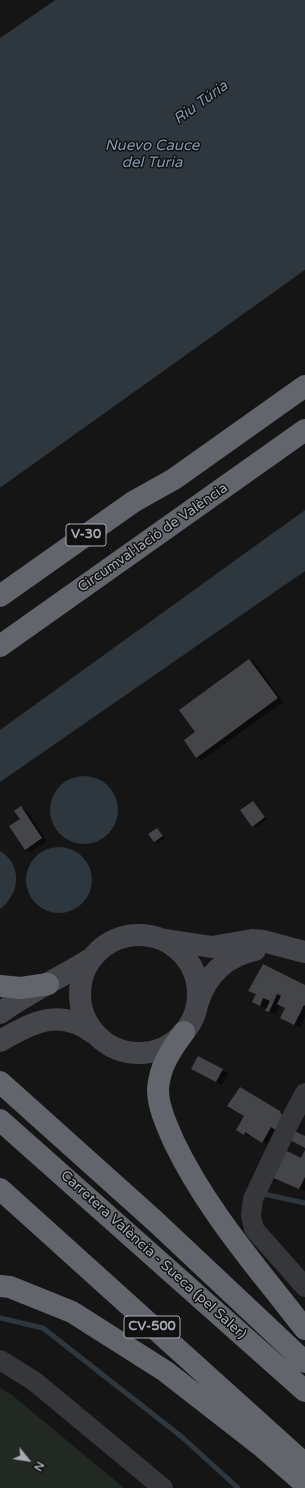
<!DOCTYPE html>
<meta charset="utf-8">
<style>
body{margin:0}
#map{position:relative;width:305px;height:1488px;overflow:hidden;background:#151516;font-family:"Varela Round",sans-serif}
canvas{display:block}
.north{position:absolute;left:8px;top:1440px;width:40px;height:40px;-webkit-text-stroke:3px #101011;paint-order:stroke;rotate:120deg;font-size:11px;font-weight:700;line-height:16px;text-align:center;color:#a8abb5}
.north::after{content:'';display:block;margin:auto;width:14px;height:18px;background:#a8abb5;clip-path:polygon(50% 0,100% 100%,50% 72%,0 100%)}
</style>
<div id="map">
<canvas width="305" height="1488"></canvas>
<div class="north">N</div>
</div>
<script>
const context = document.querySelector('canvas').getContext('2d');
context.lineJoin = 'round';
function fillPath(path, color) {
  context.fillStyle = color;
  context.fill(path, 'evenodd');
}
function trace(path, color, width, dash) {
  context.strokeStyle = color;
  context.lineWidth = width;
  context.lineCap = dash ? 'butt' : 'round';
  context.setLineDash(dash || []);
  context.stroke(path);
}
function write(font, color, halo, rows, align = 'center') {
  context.font = font + ' "Varela Round",sans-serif';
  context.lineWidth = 3;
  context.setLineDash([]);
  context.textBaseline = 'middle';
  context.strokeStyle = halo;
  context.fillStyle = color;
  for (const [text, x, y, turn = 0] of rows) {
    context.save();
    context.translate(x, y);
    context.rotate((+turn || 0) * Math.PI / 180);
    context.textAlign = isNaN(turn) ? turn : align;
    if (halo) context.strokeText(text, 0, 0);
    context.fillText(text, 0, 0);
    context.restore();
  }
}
const green = new Path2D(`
 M0,1388l12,7 112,93h-124z`);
const water = new Path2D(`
 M55,0h250v270l-305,218v-450z
 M305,510v61l-305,211v-52z
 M50 810a34 34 0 1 1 68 0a34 34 0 1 1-68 0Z
 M26 880a33 33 0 1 1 66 0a33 33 0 1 1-66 0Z
 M0,851c23,13 20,44 0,58z`);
const pier = new Path2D(`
 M52,0h3l-55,38v-2z
 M305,270v3l-305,217v-2z`);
const shadow = new Path2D(`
 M250,660l5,3 28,39 -81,58 -6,-3 1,-25z
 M253,802l2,1 12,16 -11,9 -3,-2 -12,-15z
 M21,807l6,4 20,30 -16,11 -6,-3z
 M157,829l8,9 -7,5 -8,-9z
 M305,986v31l-5,10 -13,-6 -1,-13 -6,-4 -5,11 -3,-2 -6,-3 1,-1 -8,-4 -2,-11 -7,-3z
 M199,1057l29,16 -6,12 -30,-16z
 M240,1088l46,27 -18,30 -17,-10 -1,2 -13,-7 8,-15z
 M305,1153v38l-29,-12 26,-20z`);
const stream = new Path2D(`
 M264,1194l41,9
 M0,1318l43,10 139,109 56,51`);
const building = new Path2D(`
 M249,659l29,39 -82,60 -12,-18 11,-8 -16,-22z
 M253,801l12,16 -13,10 -12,-17z
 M21,806l21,32 -17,12 -16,-24 11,-7 -6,-8z
 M157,828l6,8 -9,6 -6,-8z
 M263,964l42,21v21l-1,-1 -10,20 -14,-7 5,-10 -8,-4 4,-8 -4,-2 -8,18 -4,-1 5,-10 -7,-3 -3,8 -8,-4 4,-8 -8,-3z
 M198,1056l25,13 -7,13 -25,-13z
 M240,1087l40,24 4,8 -7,12 -6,-4 -9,16 -17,-11 -1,3 -8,-5 8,-14 -17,-10z
 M292,1130l13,6v12l-17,-9z
 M283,1149l18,9 4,-8v27l-6,12 -30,-13z`);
const street = new Path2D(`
 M305,1093l-16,30 -36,76 -2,16 3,14 51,58
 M0,1360l34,21 129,107`);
const secondary = new Path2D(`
 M80 994a59 59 0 1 1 118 0a59 59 0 1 1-118 0Z
 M166,940l46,7 40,-7 11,1 42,11
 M198,1002c9,-27 28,-46 57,-52
 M0,1013c29,-21 62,-36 92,-55
 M0,1041c34,-19 60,-34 95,-7`);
const highway = new Path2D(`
 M0,596l133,-94 41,-23 131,-93
 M0,646l305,-216
 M0,986l21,2 27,-4
 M184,1032c-13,18 -25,35 -26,58 0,17 9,36 16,52 24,50 58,95 93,139 13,16 25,32 38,48
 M0,1082l155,139 150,141
 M0,1120l305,271
 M0,1189l305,275
 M0,1286l10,1 62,25 93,59 95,74 45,39`);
const shields = [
 [86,535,40],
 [152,1327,56]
];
const shieldNames = [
 ["V-30",86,535],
 ["CV-500",152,1327]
];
const streetNames = [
 ["Circumval·lació de València",153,538,-35],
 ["Carretera València - Sueca (pel Saler)",153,1255,42]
];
const waterNames = [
 ["Riu Túria",201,103,-36],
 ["Nuevo Cauce",152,146],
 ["del Turia",152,163]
];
fillPath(green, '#212922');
fillPath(water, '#2f373e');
fillPath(pier, '#151516');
fillPath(shadow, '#0007');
trace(stream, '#2f373e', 5);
fillPath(building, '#444549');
trace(street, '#36373b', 20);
trace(secondary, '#44464b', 22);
trace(highway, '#63656c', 22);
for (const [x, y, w] of shields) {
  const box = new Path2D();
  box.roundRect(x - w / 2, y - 11, w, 22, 3);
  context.fillStyle = '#101011';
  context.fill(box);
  trace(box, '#a8abb5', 1);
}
write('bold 13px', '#a8abb5', null, shieldNames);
write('14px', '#a8abb5', '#101011', streetNames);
write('italic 15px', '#8197ae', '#101011', waterNames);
</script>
